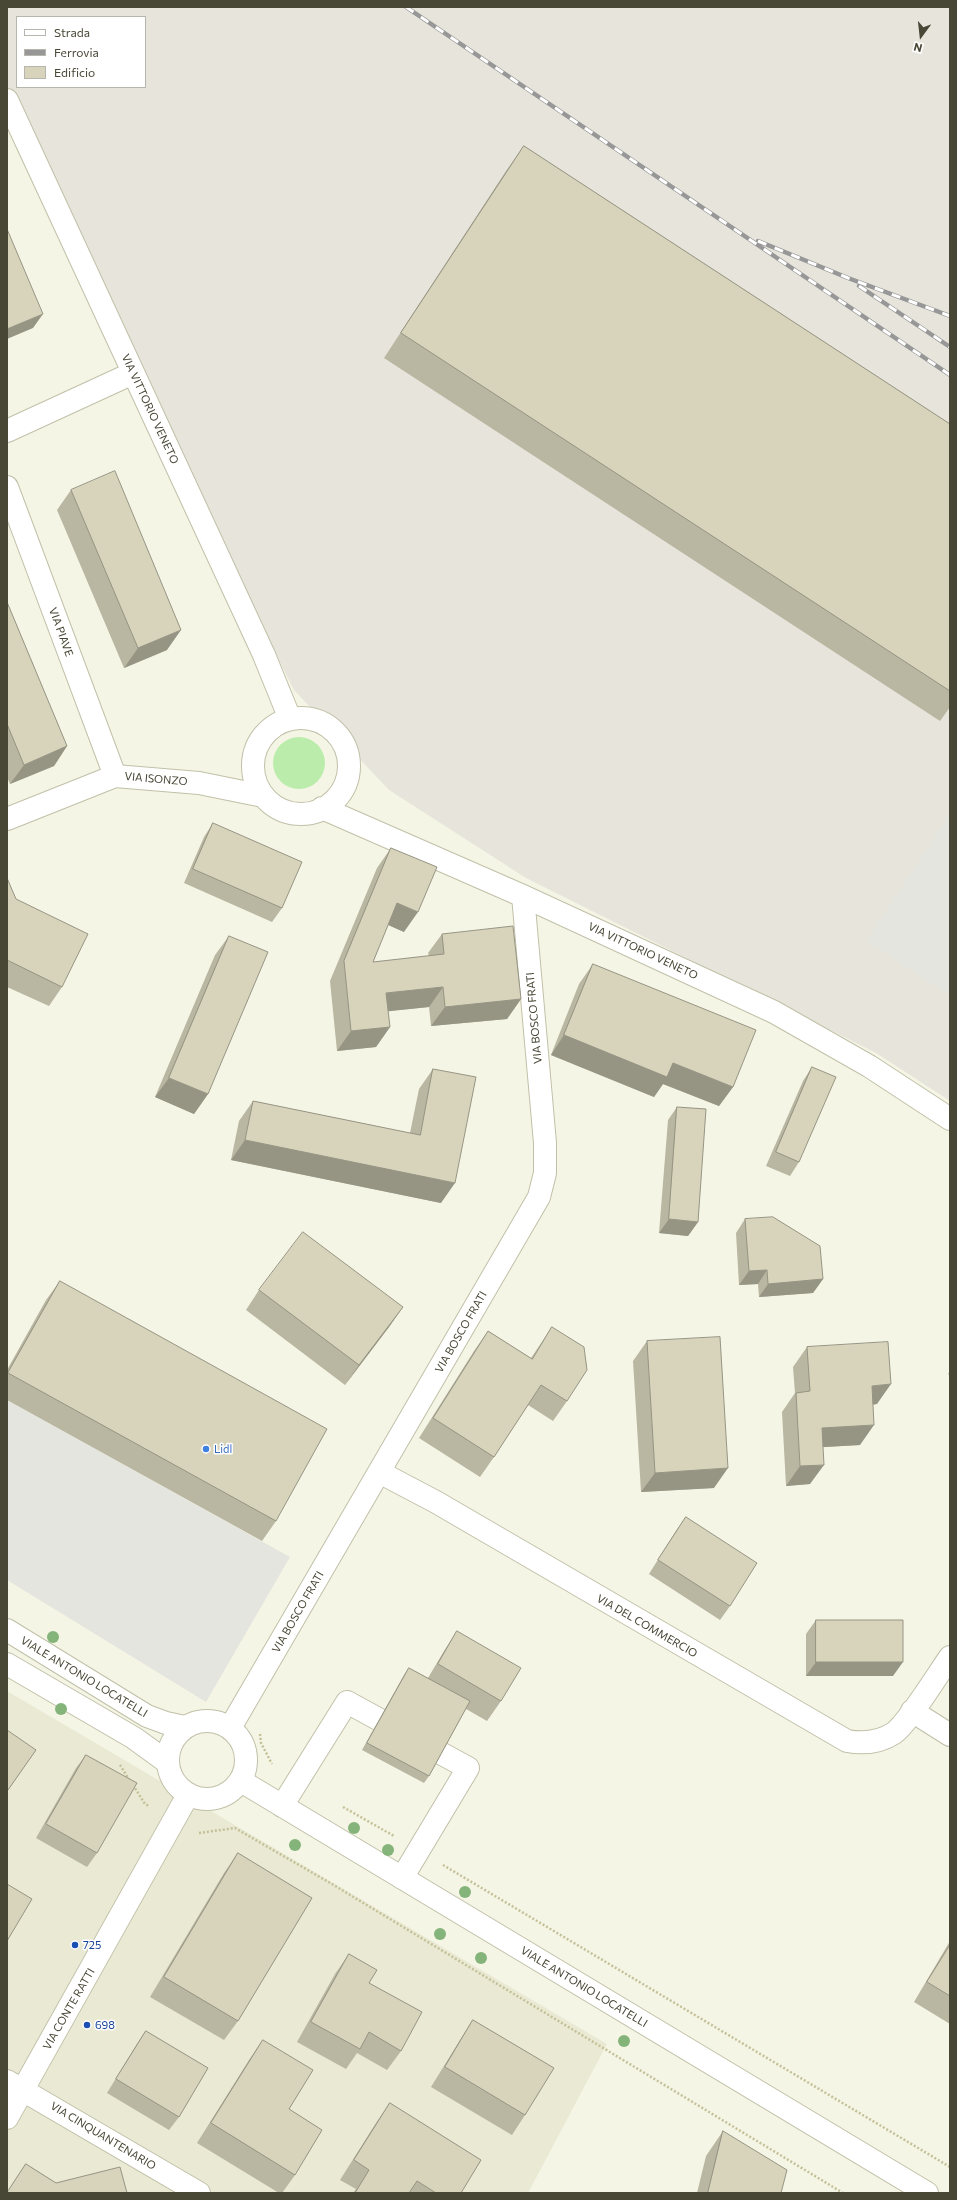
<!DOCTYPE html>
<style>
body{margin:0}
#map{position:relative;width:957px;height:2200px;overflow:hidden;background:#f5f5e6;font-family:Commissioner,sans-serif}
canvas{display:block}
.frame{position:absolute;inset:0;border:8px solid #484635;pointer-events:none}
.legend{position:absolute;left:16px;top:16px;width:130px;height:72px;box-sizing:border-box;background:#fff;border:1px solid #b6b5ae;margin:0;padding:5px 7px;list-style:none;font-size:12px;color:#484635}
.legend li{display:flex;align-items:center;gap:8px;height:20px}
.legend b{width:20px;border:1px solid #b6b5ae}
.north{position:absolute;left:901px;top:16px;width:40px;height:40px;-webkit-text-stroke:3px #fff;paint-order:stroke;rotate:195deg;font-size:11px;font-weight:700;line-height:16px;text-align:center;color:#484635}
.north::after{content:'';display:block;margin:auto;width:14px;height:18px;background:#484635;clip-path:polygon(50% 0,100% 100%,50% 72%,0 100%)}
</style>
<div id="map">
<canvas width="957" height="2200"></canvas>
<div class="frame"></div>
<ul class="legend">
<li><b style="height:5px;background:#fff"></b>Strada</li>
<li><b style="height:5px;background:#979797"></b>Ferrovia</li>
<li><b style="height:11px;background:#d7d4bb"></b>Edificio</li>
</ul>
<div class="north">N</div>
</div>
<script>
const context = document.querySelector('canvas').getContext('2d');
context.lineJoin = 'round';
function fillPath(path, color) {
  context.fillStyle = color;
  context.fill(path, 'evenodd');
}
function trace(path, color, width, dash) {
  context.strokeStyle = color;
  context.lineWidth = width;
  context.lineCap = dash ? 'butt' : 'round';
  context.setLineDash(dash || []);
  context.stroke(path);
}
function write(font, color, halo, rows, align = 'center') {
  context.font = font + ' Commissioner,sans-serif';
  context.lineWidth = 3;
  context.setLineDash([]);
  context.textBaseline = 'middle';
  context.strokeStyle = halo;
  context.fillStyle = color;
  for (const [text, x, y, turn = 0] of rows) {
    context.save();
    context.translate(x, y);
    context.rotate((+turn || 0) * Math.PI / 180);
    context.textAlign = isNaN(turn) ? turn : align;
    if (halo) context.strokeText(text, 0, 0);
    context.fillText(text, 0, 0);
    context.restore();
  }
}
const residential = new Path2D(`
 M7,1691l600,353 -79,149h-521z`);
const industrial = new Path2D(`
 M7,7h943v1094l-74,-48 -350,-175 -137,-88 -95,-100 -161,-317 -126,-272zM17,17h128v70h-128z`);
const green = new Path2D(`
 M273 763a26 26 0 1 1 52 0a26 26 0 1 1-52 0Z`);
const parking = new Path2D(`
 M950,813v182l-83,-54z
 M7,1400l283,157 -84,145 -199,-122z`);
const path = new Path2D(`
 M260,1734l1,9 11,21
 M120,1765l10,16
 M133,1785l12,19 4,2
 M343,1807l51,29
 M199,1833l36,-5 97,56 511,309
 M443,1865l507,302`);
const minor = new Path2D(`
 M7,100l257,555 26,64
 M7,431l126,-58
 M7,487l108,289
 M253 766a48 48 0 1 1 96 0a48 48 0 1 1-96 0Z
 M322,808l201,88 251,116 95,54 81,53
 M7,819l108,-43 84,7 64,13
 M379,1472l57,30 411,239c17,3 32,2 47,-8 14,-10 44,-59 56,-76
 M7,1630l140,86 19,7 19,4
 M7,1664l127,74 33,24
 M912,1711l38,24
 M168 1760a39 39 0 1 1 78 0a39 39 0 1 1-78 0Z
 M230,1728l309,-531 6,-24v-30l-22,-247
 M241,1781l686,412
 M282,1806l65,-104 121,66 -66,110
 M7,2081l192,112
 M7,2118l181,-323`);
const rail = new Path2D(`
 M406,7l544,368
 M758,241l90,37 102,38
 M859,286l91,61`);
const trees = [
 [53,1637],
 [61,1709],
 [354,1828],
 [295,1845],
 [388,1850],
 [465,1892],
 [440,1934],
 [481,1958],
 [624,2041]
];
const wall = new Path2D(`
 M524,146l426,278v283l-10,14 -556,-363 122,-187z
 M71,490l96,160 -43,18 -67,-158z
 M7,602l60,144 -13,20 -44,18 -3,-7z
 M213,823l69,85 -10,14 -88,-39 20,-46z
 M391,848l13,84 -16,-7 -15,37 56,-6 -1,-3 14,-19 79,65 -14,20 -76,7 -2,-19 -41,4 2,16 -14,20 -39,4 -7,-70 47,-113z
 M7,878l9,21 46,88 -13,19 -42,-19z
 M229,936l-21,158 -14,20 -39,-17 60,-142z
 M593,964l140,123 -14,19 -56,-22 -9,13 -103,-42 28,-71z
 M812,1067l-13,95 -9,14 -24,-10 37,-85z
 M433,1069l8,134 -210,-43 8,-39 14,-20 157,32 9,-44z
 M677,1107l21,115 -10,14 -29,-3 9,-113z
 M745,1219l78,60 -10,14 -54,4 -1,-13 -19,1 -3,-52z
 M60,1281l216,240 -14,20 -255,-141v-30l39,-70z
 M259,1290l144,17 -14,20 -44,58 -99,-75z
 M552,1327l15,74 -14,20 -25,-16 -34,52 -14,20 -61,-39 55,-87 14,-20 43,27z
 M647,1341l67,147 -73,4 -8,-131z
 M807,1347l70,57 -4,1 -13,40 -37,2 -13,37 -24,2 -4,-74 13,-19 -2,-26z
 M950,1371v5l-2,-2z
 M686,1517l44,89 -10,14 -71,-46 27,-43z
 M816,1620l77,56h-87v-42z
 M457,1631l44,70 -14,20 -21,-12 -37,67 -5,7 -62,-33 42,-75 5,-7 19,10 16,-27z
 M86,1755l11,98 -10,14 -51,-29 40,-70z
 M238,1853v168l-14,19 -74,-43 74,-124z
 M950,1941v83l-36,-22z
 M349,1954l20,29 32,68 -14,19 -30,-17 -11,16 -49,-27 38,-68z
 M473,2020l52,95 -13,20 -81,-48 29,-47z
 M146,2031l33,86 -10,13 -62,-37 30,-49z
 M263,2040l26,69 6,66 -13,18h-3l-82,-50 52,-83z
 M390,2103l71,90h-108l3,-4 -16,-9 36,-57z
 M723,2131l58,62h-84l9,-37z
 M26,2164l30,19 -49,10 6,-9z`);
const shadedWall = new Path2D(`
 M43,314l-10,14 -26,11v-10z
 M181,630l-14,20 -43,18 14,-20z
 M67,746l-13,20 -44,18 14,-19z
 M397,903l21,9 -14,20 -20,-9z
 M443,987l-14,20 -57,6 14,-20z
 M521,999l-14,20 -76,7 14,-19z
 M390,1027l-14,20 -39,4 14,-20z
 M564,1035l109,28 60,24 -14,19 -56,-22 -9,13 -103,-42z
 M169,1078l39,16 -14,20 -39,-17z
 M245,1140l210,43 -14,20 -210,-43z
 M669,1219l29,3 -10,14 -29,-3z
 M767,1270l-9,14 -19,1 10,-14z
 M823,1279l-10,14 -54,4 9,-13z
 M403,1307l-14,20 -44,58 14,-20z
 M891,1384l-14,20 -19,1 14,-19z
 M874,1425l-14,20 -52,3 14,-20z
 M824,1465l-14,19 -24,2 14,-20z
 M728,1468l-14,20 -73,4 14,-19z
 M816,1662h87l-10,14h-87z`);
const building = new Path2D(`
 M524,146l426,278v267l-549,-358z
 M7,229l36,85 -36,15z
 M115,471l66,159 -43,18 -67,-158z
 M7,602l60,144 -43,19 -17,-41z
 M213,823l89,39 -20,46 -89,-39z
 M391,848l46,19 -19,45 -21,-9 -24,59 71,-8 -2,-20 71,-8 8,73 -76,8 -2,-20 -57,6 4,34 -39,4 -7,-70z
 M7,878l9,21 72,35 -26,53 -55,-27z
 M229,936l39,16 -60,142 -39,-16z
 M593,964l163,66 -23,57 -60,-24 -6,14 -103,-42z
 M812,1067l24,10 -37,85 -23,-10z
 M433,1069l43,8 -21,106 -210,-43 8,-39 167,34z
 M677,1107l29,2 -8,113 -29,-3z
 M773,1217l47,29 3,33 -55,5 -1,-14 -18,1 -4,-52z
 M303,1232l100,75 -44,58 -100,-75z
 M60,1281l267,148 -51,92 -268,-148z
 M552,1327l32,20 3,23 -20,31 -26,-16 -47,72 -61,-39 55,-87 44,28z
 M720,1337l8,131 -73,5 -8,-132z
 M888,1342l3,42 -19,2 2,39 -52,3 2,37 -24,1 -4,-73 14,-2 -3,-44z
 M686,1517l71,46 -27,43 -72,-46z
 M816,1620h87v42h-87z
 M457,1631l64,37 -20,33 -63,-37z
 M409,1668l61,33 -41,75 -62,-33z
 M7,1730l29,20 -28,40 -1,-1z
 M86,1755l51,28 -40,70 -51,-29z
 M238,1853l74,45 -74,123 -74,-44z
 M7,1884l25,15 -25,42z
 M950,1945v51l-23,-14z
 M349,1954l28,16 -8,13 53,29 -21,39 -32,-19 -9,17 -49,-27z
 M473,2020l81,48 -29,47 -80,-48z
 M146,2031l62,37 -29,49 -63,-38z
 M263,2040l50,30 -24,39 33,21 -27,45 -84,-52z
 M390,2103l91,57 -20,33h-25l-19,-12 -8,12h-54l14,-23 -15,-10z
 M723,2131l64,39 -6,23h-73z
 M26,2164l30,19 64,-16 7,26h-120z`);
const markers = [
 [206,1449,4,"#3f7fe0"],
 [75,1945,4,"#1a4fb4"],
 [87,2025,4,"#1a4fb4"]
];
const streetNames = [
 ["VIA VITTORIO VENETO",150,409,65],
 ["VIA PIAVE",61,632,70],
 ["VIA ISONZO",156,779,5],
 ["VIA VITTORIO VENETO",643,951,25],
 ["VIA BOSCO FRATI",534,1018,-95],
 ["VIA BOSCO FRATI",461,1332,-60],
 ["VIA BOSCO FRATI",298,1612,-60],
 ["VIA DEL COMMERCIO",647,1626,30],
 ["VIALE ANTONIO LOCATELLI",84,1677,31],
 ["VIALE ANTONIO LOCATELLI",584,1987,31],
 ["VIA CONTE RATTI",69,2009,-60],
 ["VIA CINQUANTENARIO",103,2136,31]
];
const shopNames = [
 ["Lidl",214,1449]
];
const transitNames = [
 ["725",83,1945],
 ["698",95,2025]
];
fillPath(residential, '#e9e9d4');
fillPath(industrial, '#e7e5db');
fillPath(green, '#bcecac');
fillPath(parking, '#e5e5df');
trace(minor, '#c1c0a8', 24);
trace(path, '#c4c198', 2.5, [2, 2]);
trace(minor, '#fff', 22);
trace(rail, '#979797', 4.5);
trace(rail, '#fff', 3, [9]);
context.fillStyle = '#85b47b';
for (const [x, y] of trees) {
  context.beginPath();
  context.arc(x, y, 6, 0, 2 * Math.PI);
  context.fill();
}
fillPath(wall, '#b9b6a1');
fillPath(shadedWall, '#969483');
fillPath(building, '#d7d4bb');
trace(building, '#969483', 1);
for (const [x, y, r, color] of markers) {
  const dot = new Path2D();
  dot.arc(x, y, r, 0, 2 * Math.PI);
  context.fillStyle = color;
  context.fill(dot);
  trace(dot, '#fff', 1.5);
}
write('11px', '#484635', '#fff', streetNames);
write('11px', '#366cbe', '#fff', shopNames, 'left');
write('11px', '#164399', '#fff', transitNames, 'left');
</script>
